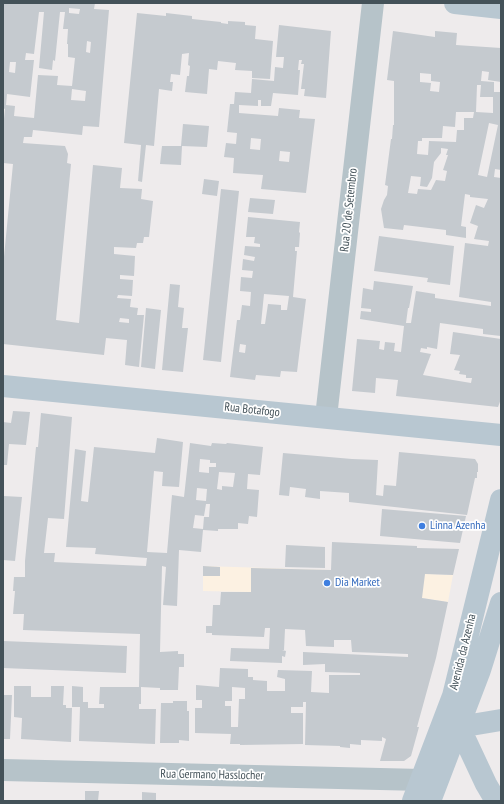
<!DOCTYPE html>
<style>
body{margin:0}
#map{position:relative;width:504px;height:804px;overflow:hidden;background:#eeebec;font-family:"PT Sans Narrow",sans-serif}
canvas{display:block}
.frame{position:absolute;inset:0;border:4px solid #445259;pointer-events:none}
</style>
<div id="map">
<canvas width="504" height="804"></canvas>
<div class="frame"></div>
</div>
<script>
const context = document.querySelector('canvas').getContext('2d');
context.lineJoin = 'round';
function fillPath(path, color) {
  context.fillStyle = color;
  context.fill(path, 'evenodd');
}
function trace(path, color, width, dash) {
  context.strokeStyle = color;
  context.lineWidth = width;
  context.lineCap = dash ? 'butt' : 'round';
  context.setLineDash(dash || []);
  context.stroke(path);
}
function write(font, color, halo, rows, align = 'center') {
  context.font = font + ' "PT Sans Narrow",sans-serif';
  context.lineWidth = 3.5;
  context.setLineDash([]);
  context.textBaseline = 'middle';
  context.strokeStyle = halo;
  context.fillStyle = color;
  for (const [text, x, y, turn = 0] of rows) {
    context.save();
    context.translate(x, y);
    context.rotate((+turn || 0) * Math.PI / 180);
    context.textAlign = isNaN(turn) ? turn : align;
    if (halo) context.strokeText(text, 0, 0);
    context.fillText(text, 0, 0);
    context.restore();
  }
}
const commercial = new Path2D(`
 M203,566l128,4 122,5 -5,27 -26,-4 -126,-5 -93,-2z`);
const building = new Path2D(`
 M3,3h92l-1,6 15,1 -10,117 -16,-1 -1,9 -49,-5 -1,7h-8l-1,6 42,3 3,8 -1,9 4,1 -15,156 23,3 14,-158 29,3 -2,20 22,1 -1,10 12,2 -4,36h-5l-1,6h-6l-1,5 -22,-1v7l21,2 -1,20 -14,-1v4l13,1 -1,16 -14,-1 -1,3 14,1 -1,8 8,1 -1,7h7l-5,52 -14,-2 2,-25 -21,-2 -2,17 -101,-11v-77l10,-103 -10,-1v-34l2,-20 -2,-1zM69,8l11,1 -1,5 -10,-1zM39,12h5l-5,56 13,2 1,-10 2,1 5,-49h5l-2,17h5l-1,15h1v13l7,1 -3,28 -15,-1 1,-9 -20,-1 -4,43 -20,-2 1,-10 -9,-1 1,-11 23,3 4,-37h-9l1,-7 8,1zM87,41l4,1 -1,11 -4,-1zM10,62h6l-1,11 -6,-1zM72,89l14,2 -1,10 -14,-1zM120,318l9,1v4l-10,-1z
 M137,13l29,3v-3l26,3v3l29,3v1l7,1v-3l17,1v3l11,1 -1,13 18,2 -3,38 -18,-1v-7l-17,-1 1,-7 -18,-2 -1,9 -8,-1 -2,25 -22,-2 2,-16h2l1,-10 -2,-1 1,-12 -7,1 -2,21 -9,-1 -1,8h3l-1,9 -13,-2 -5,57 -8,-1 -4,37 -4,-1 3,-36 -17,-2z
 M279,25l52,6 -5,67 -22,-2 1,-7h-4l3,-25h-3l1,-4h-3l-1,10h2l-2,25 -25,-2 -2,13h-10v-6h-3v6l-19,-1v8l39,3 1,-8 21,2 -1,8 16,1 -9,74 -45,-4 2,-14 -30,-2 1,-15 -10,-1 2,-14 10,1 1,-11 -10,-1 3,-28h4l1,-12 16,1 1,-14 22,2 1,-14 8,1 1,-11h-8zM251,138l10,1 -1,11 -10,-1zM280,151l10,1 -1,10 -10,-1z
 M393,31l42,6v-6l22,2 -1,12 45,3v34l-13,-2 1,-8 -7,-1 -1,10 13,1v10h7v78l-6,-1 -1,8 7,1v158l-18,-2v-5l-43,-6 -3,26 -10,-2v2l-6,-1 -1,4 11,2 -8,21 48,8 1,-5h-6v-3l-7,-1 1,-3 -6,-1 6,-15 -10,-1 3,-22 48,7v60l-3,8 -102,-11 2,-16 -22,-2 -1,15 -23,-2 5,-52 23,2 -1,8 5,1 1,-8 10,1 -1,8 7,1 3,-26 -44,-7 1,-8 10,1v-3l-10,-1 2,-20 10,2 1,-9 39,5 -4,22h-1l-2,15h5l5,-32 19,3v4l56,8v-4l-32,-5 6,-54 23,3 1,-5 -15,-2 4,-13 -8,-3 6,-18 8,3 4,-9 -18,-2v-2l-5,-1 -4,32 5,1v11l-20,-3v-5l-42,-5 -1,5 -19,-2 -3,-19 3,-9 3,-5 1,-9 -3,-1 6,-46h1l1,-14h1v-44l-7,-1zM420,73l11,1v7l9,1 -1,10 -9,-1 1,-8 -11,-1zM477,85h4l-1,12h13v16l-17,-1zM456,112h18l-1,6h-9v12h-7l-1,12 -27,-1 -1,14 -11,-1 1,-13h4v-3h20l1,-12 12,1zM489,123l9,2 -11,52 -9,-2zM441,148l7,1 -2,6h2l-5,15 4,1 -2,10 -9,-1 -5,10 -13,-1 -1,5 -9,-1 3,-17 10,1 -1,9 7,1 5,-9 2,-16 7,-9z
 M183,124l26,2 -2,21 -25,-1 -1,19 -21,-1 2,-18h19z
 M204,179l15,2 -2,15 -15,-2z
 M221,189l18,2 -18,171 -18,-2z
 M250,198l25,2 -2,14 -25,-2z
 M248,217l52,5 -1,10 1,1 -1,14h-4v4h2l-4,46 13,2 -9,73 -16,-1 -1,6 -24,-2 -1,5 -25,-3 7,-57h3l2,-15 8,1 1,-14 -11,-1 1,-14 11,1 1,-7 -11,-1 1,-11 11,2 1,-4 -11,-2 1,-9 15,1v-3l-6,-1 1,-6h-9zM264,294l25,2 -2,14h-6v-5l-13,-1 -3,20h-4zM240,344l6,1 -1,8 -6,-1z
 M379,236l75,10 -4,39 -23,-3 1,-4 -54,-7z
 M170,284l10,1 -2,22 6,1 -2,20h6l-5,44 -21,-2z
 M146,308l15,2 -6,59 -14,-2z
 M13,411l17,1 -4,33 -17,-1 -2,21h-4v-43l8,1z
 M41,413l31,4 -8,102 -16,-1 -4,35h11l-1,9 92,4 1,-8 -52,-4 1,-6 -30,-1 9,-98 11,2 -5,50 7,1 6,-55 61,6 2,-15 26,4 -4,45 -17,-1 1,-14 -9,-1 -7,81 20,1 5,-58 12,2 6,-54 21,3 1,-3 14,1 1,-1 36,4 -3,28 -12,-1 -1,15 12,1 -2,27 -8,-1 -1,8 -10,-1v6h-20v2l-15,-1 -2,22 -22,-2 -2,56 -14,-1 3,-38 -4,-1 -2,86 18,-1v3h6v13h-5l-1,23h-18v-2l-19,-1v17h-2v5h17l-1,35 -76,-3 1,-34h-8v-21l11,1v15h5v6h16v-4h-5l1,-17h39l1,-53 -117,-4 1,-16h-11l2,-23h-2l1,-14h11v-16l11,-114h2zM200,459l10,1v3h6v4h-7v6l-10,-1zM219,472l16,1 -2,14 -11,-1v4l-5,-1zM197,488l10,1 -1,12 -10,-1zM206,504h4l-1,13h-5l-1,12 -10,-1 2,-13 9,1z
 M399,452l76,7 3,5v8h-1v6h-2l-8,37 -118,-13v-9l-29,-2v8l-15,-2 1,-8 -16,-2 -1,9 -10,-1 4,-42 69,6 26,1 -2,35 7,1 1,-11 12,1z
 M4,496l18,1 -7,64 -12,-1z
 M382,509l84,7 -6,27 -80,-7z
 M332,542l85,4v2l42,1 -6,26 -28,-1 -3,24 26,4 -12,56 -19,69h2l-8,29 -7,5h-24l6,-22 -4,-2v4l-21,-1v5l-11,-1v4l-10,-1v-1l-35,-1 1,-43h-3v5h-12v6h12v31l-63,1v-1h-10l1,-10 -36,-1v-25h7v-8h-6v-15l23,2 1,-19 28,1v8h5v3l14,1v10h18v-12l-8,-2 1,-7 34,1 -1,21 18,1v-18h31v-2l-35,-1v-8l-22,1v-13l105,5v-3l-56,-2 -1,-12h-17v7l-28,-1 -1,-16 -20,-1 -1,21h-2l4,1 -1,6 -3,-1v7l-52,-2 1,-13 38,1 1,-21h-5l-1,9 -52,-2v-2h-6v-7h6l1,-21h7l1,-13h30v-24l80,2zM232,687l13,1v11h-6l-1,28h-7v-21h-6v-5h7z
 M286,545l39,2v21l-40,-1z
 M203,566l17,1v9h-17z
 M3,641l124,5 -1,27 -123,-5z
 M14,686h17v11h20v-11h13l-1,19h3v3h6l-1,34 -50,-3 1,-21 -8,-1z
 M3,695h9l-2,44h-7z
 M173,701h14v10h2v30l-10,-1v3h-19l1,-40h12z
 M85,791h14l-1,10h-13z
 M142,792l14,1v8h-14z`);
const street = new Path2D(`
 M326,417l47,-414
 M3,770l419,10`);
const secondary = new Path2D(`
 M455,3l46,5
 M3,386l498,49
 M456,720l30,64 10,17
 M459,727l42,-7
 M413,801l40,-105 48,-196
 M430,801l50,-131 21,-67`);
const markers = [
 [422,526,4,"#3f7fe0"],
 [327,583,4,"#3f7fe0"]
];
const streetNames = [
 ["Rua 20 de Setembro",349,210,-84],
 ["Rua Botafogo",252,410,6],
 ["Avenida da Azenha",463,652,-76],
 ["Rua Germano Hasslocher",212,775,1]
];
const shopNames = [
 ["Linna Azenha",430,526],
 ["Dia Market",335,583]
];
fillPath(commercial, '#fcf1e2');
fillPath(building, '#c5cacf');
trace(street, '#b6c3c9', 22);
trace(secondary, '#b8c7d1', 22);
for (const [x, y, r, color] of markers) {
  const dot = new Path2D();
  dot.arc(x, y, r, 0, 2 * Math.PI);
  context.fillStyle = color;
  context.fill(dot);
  trace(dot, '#fff', 1.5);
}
write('12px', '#445259', '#fff', streetNames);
write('12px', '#366cbe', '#fff', shopNames, 'left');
</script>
